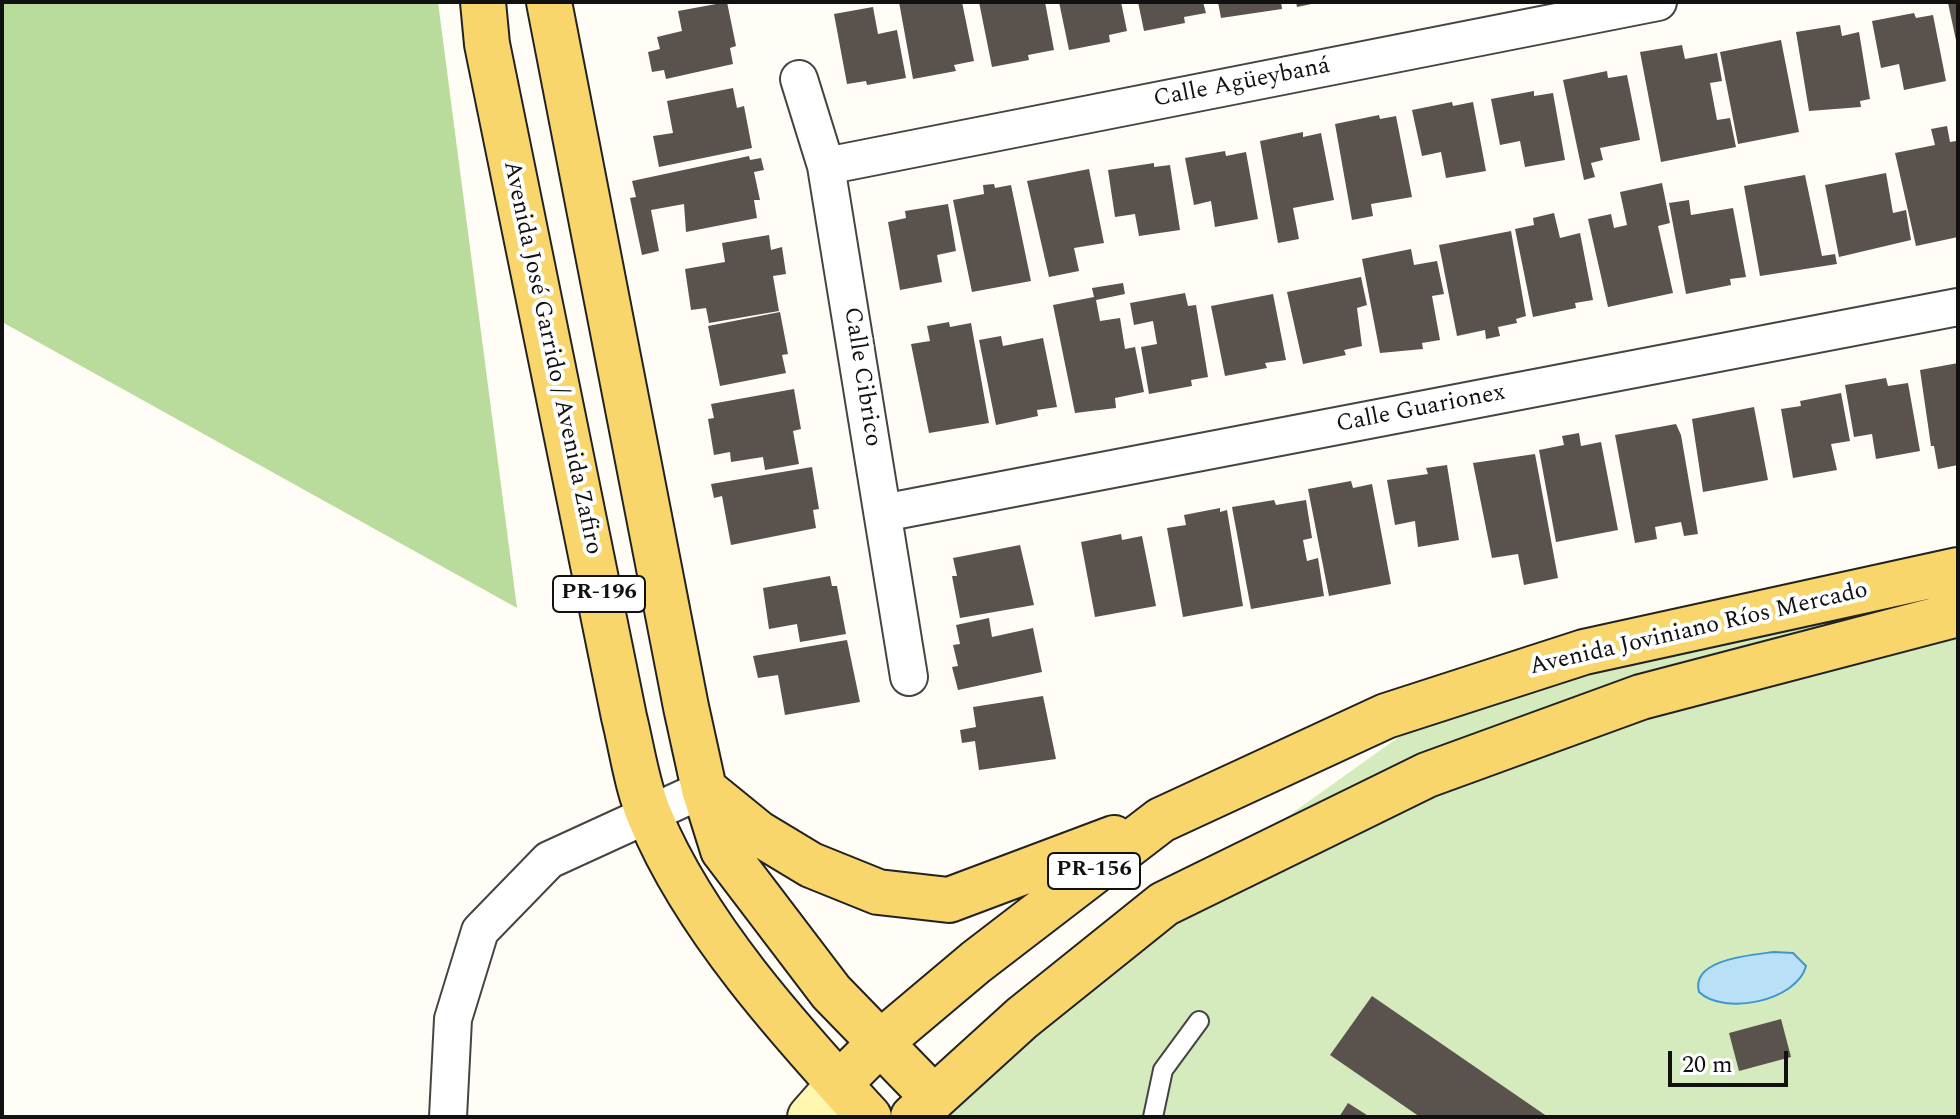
<!DOCTYPE html>
<meta charset="utf-8">
<style>
body{margin:0}
#map{position:relative;width:1960px;height:1119px;overflow:hidden;background:#fffdf5;font-family:Spectral,serif}
canvas{display:block}
.frame{position:absolute;inset:0;border:4px solid #111;pointer-events:none}
.scale{position:absolute;left:1668px;top:1051px;width:120px;height:36px;box-sizing:border-box;border:4px solid #111;border-top:0;padding-left:10px;font-size:24px;line-height:28px;white-space:nowrap;color:#111;-webkit-text-stroke:6px #fff;paint-order:stroke}
</style>
<div id="map">
<canvas width="1960" height="1119"></canvas>
<div class="frame"></div>
<div class="scale">20 m</div>
</div>
<script>
const context = document.querySelector('canvas').getContext('2d');
context.lineJoin = 'round';
function fillPath(path, color) {
  context.fillStyle = color;
  context.fill(path, 'evenodd');
}
function trace(path, color, width, dash) {
  context.strokeStyle = color;
  context.lineWidth = width;
  context.lineCap = dash ? 'butt' : 'round';
  context.setLineDash(dash || []);
  context.stroke(path);
}
function write(font, color, halo, rows, align = 'center') {
  context.font = font + ' Spectral,serif';
  context.lineWidth = 8;
  context.setLineDash([]);
  context.textBaseline = 'middle';
  context.strokeStyle = halo;
  context.fillStyle = color;
  for (const [text, x, y, turn = 0] of rows) {
    context.save();
    context.translate(x, y);
    context.rotate((+turn || 0) * Math.PI / 180);
    context.textAlign = isNaN(turn) ? turn : align;
    if (halo) context.strokeText(text, 0, 0);
    context.fillText(text, 0, 0);
    context.restore();
  }
}
const green = new Path2D(`
 M1958,591v526h-1042l354,-288 133,-95 203,-67z`);
const forest = new Path2D(`
 M2,2h436l79,606 -515,-286z`);
const water = new Path2D(`
 M1774,952l19,1 13,13c-9,35 -82,50 -107,26 -9,-33 53,-37 75,-40z`);
const building = new Path2D(`
 M727,2l9,44 -6,2 3,16 -67,15 -2,-9 -12,2 -4,-20 12,-3 -3,-12 25,-6 -4,-20z
 M899,2h63l12,59 -20,4 2,6 -43,8z
 M979,2h66l9,48 -26,5 1,5 -37,7z
 M1059,2h62l6,29 -18,4 1,7 -41,8z
 M1138,2h65l3,11 -22,4 1,6 -41,8z
 M1218,2h63l1,7 -61,9z
 M1296,2h20v1l-19,4z
 M1958,2v43h-1l-9,-42z
 M873,7l5,27 19,-4 9,48 -39,7 -1,-4 -19,3 -13,-70z
 M1914,13l2,5 17,-3 13,66 -42,9 -5,-26 -18,4 -9,-47z
 M1840,25l2,11 17,-4 11,67 -10,2 1,6 -52,4 -13,-79z
 M1781,40l18,92 -61,12 -18,-92z
 M1682,45l3,14 32,-6 5,28 -12,2 7,37 13,-2 6,29 -75,15 -21,-110z
 M1607,71l1,7 19,-3 13,65 -40,8 3,12 -12,3 4,14 -11,3 -21,-100z
 M733,88l4,20 7,-2 8,42 -93,19 -6,-31 20,-3 -6,-32z
 M1534,91v5l19,-3 12,67 -40,7 -5,-26 -20,4 -9,-46z
 M1452,102l1,4 20,-4 13,69 -40,7 -5,-26 -19,4 -10,-46z
 M1379,115l1,4 16,-3 16,81 -41,7 2,12 -21,4 -17,-96z
 M1947,126l3,16 6,-1 2,9v87l-42,9 -21,-93 40,-8 -4,-16z
 M1303,132v5l18,-4 13,67 -41,8 6,31 -21,4 -18,-102z
 M1225,151l1,5 20,-4 12,67 -43,8 -4,-26 -17,4 -9,-47z
 M749,156l1,4 11,-2 3,12 -10,2 6,28h-6l3,18 -71,14 -2,-28 -33,6 8,41 -17,4 -12,-57 6,-1 -4,-16z
 M1154,163v4l16,-2 10,65 -41,6 -4,-22 -20,3 -7,-47z
 M1089,169l15,74 -30,5 5,23 -30,6 -22,-96z
 M1886,173l7,40 13,-3 5,30 -72,17 -14,-72z
 M1805,175l17,81 13,-2 2,10 -77,12 -16,-90z
 M1662,183l8,40 -12,3 15,67 -65,14 -20,-88 23,-5 3,14 13,-3 -7,-33z
 M994,184l1,4 16,-3 20,96 -59,11 -19,-92 31,-6 -1,-9z
 M1689,200l2,15 42,-7 13,69 -16,2 1,6 -45,9 -17,-91z
 M948,204l8,47 -19,4 5,27 -42,8 -12,-68 18,-4 -1,-7z
 M1554,213l6,25 20,-5 13,67 -18,3 1,5 -43,9 -18,-88 19,-4 -1,-7z
 M1511,231l15,85 -10,3 1,4 -19,4 2,9 -14,3 -1,-9 -28,6 -18,-91z
 M769,235l2,15 11,-3 4,27 -13,2 6,35 -70,12 -3,-15 -15,2 -6,-41 40,-7 -3,-19z
 M1411,249l3,16 23,-4 7,33 -12,2 8,44 -18,3 1,6 -43,4 -18,-94z
 M1361,277l6,28 -10,3 5,38 -18,4 2,5 -43,9 -16,-72z
 M1123,283l2,11 -29,6 4,21 20,-3 5,31 10,-2 9,45 -29,6 1,10 -41,5 -22,-108 41,-8 -2,-9z
 M1185,293l3,13 8,-1 12,72 -17,3 1,6 -43,8 -8,-47 16,-3 -4,-23 -19,4 -4,-22z
 M1273,294l13,66 -21,3 2,5 -42,8 -14,-70z
 M780,312l8,42 -6,1 4,18 -66,13 -12,-60z
 M949,322l1,5 21,-4 18,100 -60,10 -18,-89 19,-3 -3,-15z
 M1001,336l2,10 40,-8 14,69 -20,3 1,6 -42,9 -17,-85z
 M1958,363v102l-20,4 -4,-23h-3l-11,-76z
 M1886,378l2,8 20,-3 12,68 -44,8 -4,-25 -18,3 -9,-52z
 M794,389l7,40 -8,2 6,33 -34,6 -2,-13 -32,5 -1,-10 -16,3 -6,-36 6,-1 -3,-14z
 M1841,393l9,48 -19,3 6,26 -44,8 -12,-69 20,-3 -1,-5z
 M1754,407l14,73 -65,12 -11,-73z
 M1676,424l5,11 17,99 -14,2 -3,-14 -26,5 2,12 -22,4 -20,-108z
 M1579,433l2,13 20,-4 17,88 -62,12 -17,-92 25,-5 -2,-9z
 M1535,454l23,124 -34,7 -6,-31 -26,4 -19,-95z
 M1447,465l12,75 -41,7 -3,-26 -20,4 -8,-45 41,-6 -2,-6z
 M812,467l7,42 -6,1 3,18 -85,17 -9,-49 -8,2 -3,-14z
 M1351,481l2,7 19,-4 19,100 -62,12 -21,-107z
 M1274,500l2,5 30,-5 6,38 -9,2 4,21 11,-3 6,38 -73,13 -19,-102z
 M1220,508v4l7,-2 16,96 -60,11 -16,-89 19,-3 -2,-10z
 M1121,534l1,6 20,-4 14,70 -61,11 -14,-75z
 M1020,545l14,60 -74,13 -8,-42h5l-4,-18z
 M830,576l2,10h5l9,48 -46,8 -3,-18 -28,5 -6,-41z
 M989,618l3,19 41,-9 9,44 -84,18 -6,-23 6,-1 -5,-21 7,-1 -4,-19z
 M847,640l13,62 -75,13 -7,-40 -20,3 -5,-22z
 M1043,696l13,63 -77,11 -4,-29 -13,2 -2,-13 16,-3 -3,-20z
 M1372,996l176,121h-128l-90,-62z
 M1781,1019l10,38 -52,14 -10,-38z
 M1348,1103l22,14h-31z`);
const service = new Path2D(`
 M1153,1117l10,-47 36,-49`);
const minor = new Path2D(`
 M799,79l27,87 83,511
 M826,166l832,-164
 M883,513l1075,-206
 M448,1117l5,-98 27,-88 69,-71 155,-71`);
const secondary = new Path2D(`
 M810,1117l29,-33`);
const primary = new Path2D(`
 M483,2l4,42 137,673c8,32 13,70 26,100 45,109 140,214 219,300
 M549,2l137,705 18,82 19,61 108,142 102,105
 M704,789l54,44 53,32 67,27 71,8 165,-62
 M839,1084l42,-42 95,-80 185,-142 225,-104 198,-64 374,-82
 M913,1117l109,-99 142,-114 263,-129 214,-78 317,-83`);
const shields = [
 [599,594,92],
 [1094,871,92]
];
const shieldNames = [
 ["PR-196",599,594],
 ["PR-156",1094,871]
];
const streetNames = [
 ["Calle Agüeybaná",1242,84,-11],
 ["Avenida José Garrido / Avenida Zafiro",551,358,78],
 ["Calle Cibrico",861,377,81],
 ["Calle Guarionex",1421,410,-11],
 ["Avenida Joviniano Ríos Mercado",1699,630,-13]
];
fillPath(green, '#d5ebbd');
fillPath(forest, '#b9dc9c');
fillPath(water, '#b9e0f7');
trace(water, '#3f96cf', 2);
fillPath(building, '#5a524d');
trace(service, '#444', 22);
trace(minor, '#444', 40);
trace(secondary, '#333', 48);
trace(primary, '#222', 48);
trace(service, '#fff', 18);
trace(minor, '#fff', 36);
trace(secondary, '#fff6b0', 44);
trace(primary, '#f9d66b', 44);
for (const [x, y, w] of shields) {
  const box = new Path2D();
  box.roundRect(x - w / 2, y - 18, w, 36, 6);
  context.fillStyle = '#fff';
  context.fill(box);
  trace(box, '#111', 2);
}
write('bold 22px', '#111', null, shieldNames);
write('24px', '#111', '#fff', streetNames);
</script>
